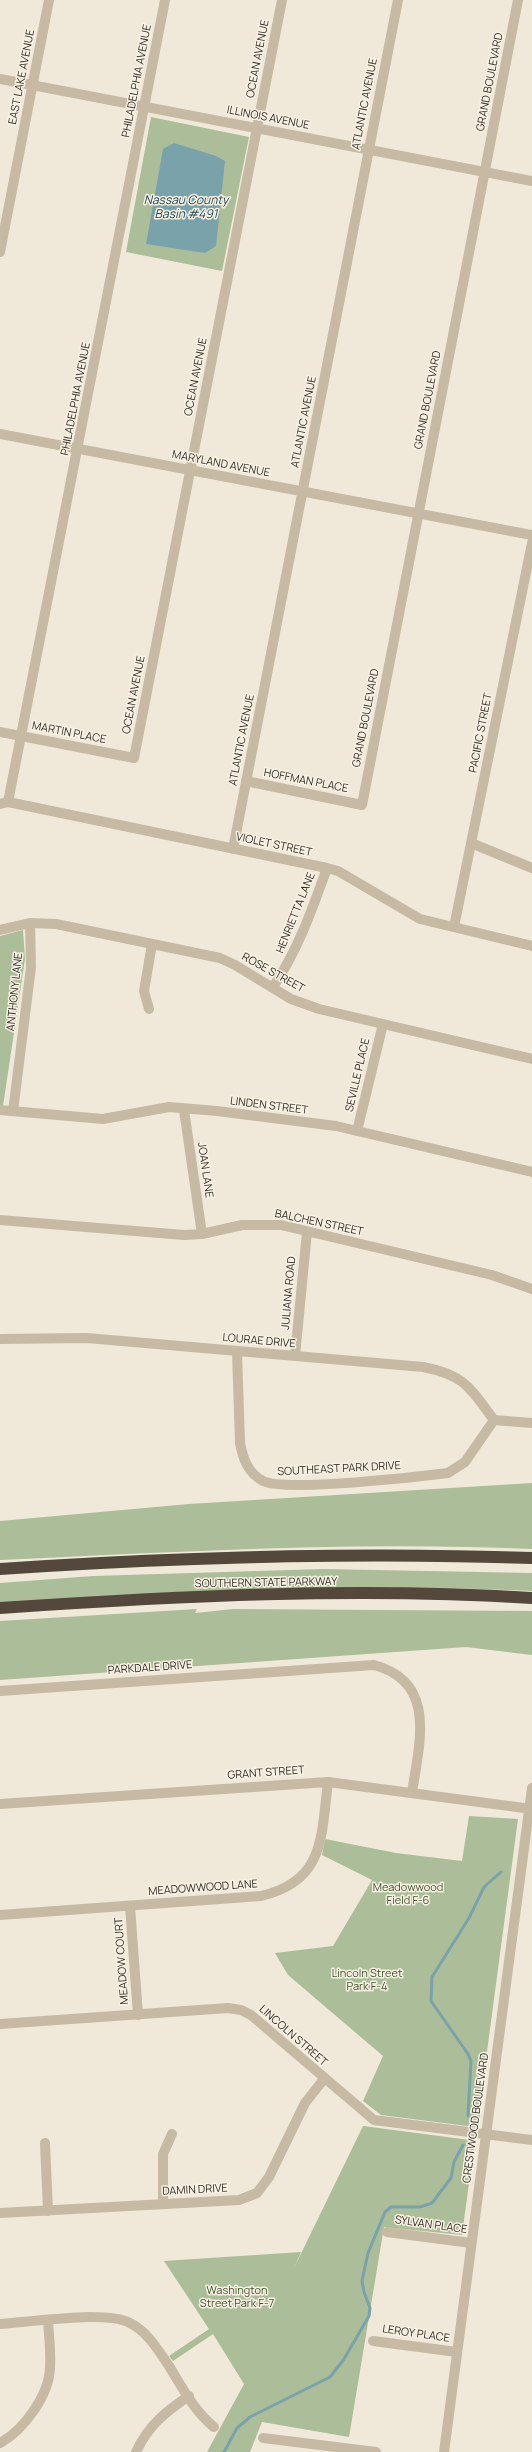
<!DOCTYPE html>
<style>
body{margin:0}
canvas{display:block;background:#f0e8d8}
</style>
<canvas width="532" height="2452"></canvas>
<script>
const context = document.querySelector('canvas').getContext('2d');
context.lineJoin = 'round';
function fillPath(path, color) {
  context.fillStyle = color;
  context.fill(path, 'evenodd');
}
function trace(path, color, width, dash) {
  context.strokeStyle = color;
  context.lineWidth = width;
  context.lineCap = dash ? 'butt' : 'round';
  context.setLineDash(dash || []);
  context.stroke(path);
}
function write(font, color, halo, rows, align = 'center') {
  context.font = font + ' Manrope,sans-serif';
  context.lineWidth = 3;
  context.setLineDash([]);
  context.textBaseline = 'middle';
  context.strokeStyle = halo;
  context.fillStyle = color;
  for (const [text, x, y, turn = 0] of rows) {
    context.save();
    context.translate(x, y);
    context.rotate((+turn || 0) * Math.PI / 180);
    context.textAlign = isNaN(turn) ? turn : align;
    if (halo) context.strokeText(text, 0, 0);
    context.fillText(text, 0, 0);
    context.restore();
  }
}
const green = new Path2D(`
 M151,117l98,20 -27,134 -96,-19z
 M23,930l2,29 -22,147h-3v-170z
 M532,1483v66c-177,-8 -355,3 -532,11v-39l189,-17z
 M323,1569l209,4v18c-178,-8 -355,0 -532,13v-21l93,-7z
 M197,1609l-2,4 38,-4 299,2v44l-66,-8 -466,33v-59z
 M469,1816l49,3 -32,240 -7,66 -4,2 -94,-12 -18,-14 20,-45 -95,-81 -13,-22 58,-7 39,-66 -50,-25 3,-16 71,14 66,8z
 M363,2126l107,14 4,6 -12,89 -78,-8 -35,210 -87,-15 -12,30h-43l37,-68 -31,-50 -40,27 -4,-5 40,-27 -45,-68 137,-9 -7,16z`);
const water = new Path2D(`
 M174,143l42,13 9,5 -9,85 -11,7 -59,-9 17,-95z`);
const stream = new Path2D(`
 M468,2116l3,-55 -3,-7 -37,-53 1,-24 37,-59 15,-31 17,-15
 M224,2452l13,-24 13,-11 80,-40 14,-18 25,-43 1,-8 -6,-16 -2,-11 6,-28 17,-41 6,-5h29l12,-4 19,-25 3,-16 9,-17`);
const minor = new Path2D(`
 M0,79l532,102
 M0,252l49,-252
 M0,434l532,101
 M0,732l134,26 148,-758
 M246,781l116,24 156,-805
 M8,802l157,-802
 M0,804l8,-2 319,66 11,3 82,48 112,27
 M471,843l61,25
 M233,849l165,-849
 M454,927l78,-384
 M0,930l30,-7 26,1 164,34 15,7 56,34 28,10 213,50
 M273,987c25,-37 39,-77 54,-119
 M149,1009l-5,-18 8,-47
 M184,1110l18,124
 M13,1111l18,-144 -1,-44
 M357,1131l26,-107
 M0,1220l184,15 18,-1 40,-9h39l211,50 40,14
 M0,1339l87,-1 336,29c42,8 47,21 71,53
 M237,1352l3,91c3,16 8,30 23,38 23,11 154,-4 185,-8l17,-11 29,-42 38,3
 M295,1356l12,-124
 M0,1691l374,-26c64,17 45,79 38,128
 M0,1804l328,-22 204,27
 M130,1906l8,109
 M0,1915l261,-19c64,-15 60,-59 67,-114
 M0,2024l228,-16 13,2 10,5 123,105 158,20
 M45,2143l3,68
 M163,2204v-50l9,-20
 M0,2213l239,-13 18,-7 12,-16 36,-74 19,-24
 M387,2232l84,11
 M0,2324c30,-2 106,-14 130,-1 18,9 28,27 39,43 13,21 25,45 45,61
 M373,2341l84,11
 M263,2438l113,14
 M0,2443c24,-13 49,-48 50,-75 1,-16 -1,-32 -2,-47
 M136,2452c12,-26 29,-40 53,-56
 M444,2452l88,-664`);
const tertiary = new Path2D(`
 M0,1110l103,9 66,-12 48,4 119,15 196,46`);
const motorway = new Path2D(`
 M0,1569c177,-12 355,-17 532,-11
 M0,1608c177,-12 355,-21 532,-10`);
const streetNames = [
 ["OCEAN AVENUE",258,59,-79],
 ["EAST LAKE AVENUE",22,77,-79],
 ["PHILADELPHIA AVENUE",137,81,-79],
 ["GRAND BOULEVARD",490,82,-79],
 ["ATLANTIC AVENUE",365,104,-79],
 ["ILLINOIS AVENUE",268,118,11],
 ["OCEAN AVENUE",196,377,-79],
 ["PHILADELPHIA AVENUE",76,399,-79],
 ["GRAND BOULEVARD",428,400,-79],
 ["ATLANTIC AVENUE",304,422,-79],
 ["MARYLAND AVENUE",221,464,11],
 ["OCEAN AVENUE",134,695,-79],
 ["GRAND BOULEVARD",366,718,-79],
 ["MARTIN PLACE",69,733,11],
 ["PACIFIC STREET",481,733,-79],
 ["ATLANTIC AVENUE",242,740,-79],
 ["HOFFMAN PLACE",306,781,11],
 ["VIOLET STREET",274,845,12],
 ["HENRIETTA LANE",296,913,-68],
 ["ROSE STREET",273,973,29],
 ["ANTHONY LANE",15,992,-84],
 ["SEVILLE PLACE",358,1075,-77],
 ["LINDEN STREET",269,1106,7],
 ["JOAN LANE",205,1170,82],
 ["BALCHEN STREET",319,1223,12],
 ["JULIANA ROAD",289,1293,-85],
 ["LOURAE DRIVE",259,1341,5],
 ["SOUTHEAST PARK DRIVE",339,1469,-3],
 ["SOUTHERN STATE PARKWAY",266,1583,-1],
 ["PARKDALE DRIVE",150,1668,-4],
 ["GRANT STREET",266,1773,-4],
 ["MEADOWWOOD LANE",203,1888,-4],
 ["MEADOW COURT",122,1961,-94],
 ["LINCOLN STREET",293,2036,41],
 ["CRESTWOOD BOULEVARD",476,2118,-82],
 ["DAMIN DRIVE",195,2190,-3],
 ["SYLVAN PLACE",431,2225,8],
 ["LEROY PLACE",416,2334,8]
];
const parkNames = [
 ["Meadowwood",408,1888],
 ["Field F-6",408,1901],
 ["Lincoln Street",367,1974],
 ["Park F-4",367,1987],
 ["Washington",237,2291],
 ["Street Park F-7",237,2304]
];
const waterNames = [
 ["Nassau County",186,201],
 ["Basin #491",186,215]
];
fillPath(green, '#acbe99');
fillPath(water, '#79a2ab');
trace(stream, '#79a2ab', 3);
trace(minor, '#c7baa5', 10);
trace(tertiary, '#c7baa5', 10);
trace(motorway, '#54483d', 12);
write('11px', '#332c26', '#f8f2e4', streetNames);
write('11px', '#3d502b', '#f8f2e4', parkNames);
write('italic 12px', '#1e4753', '#f8f2e4', waterNames);
</script>
